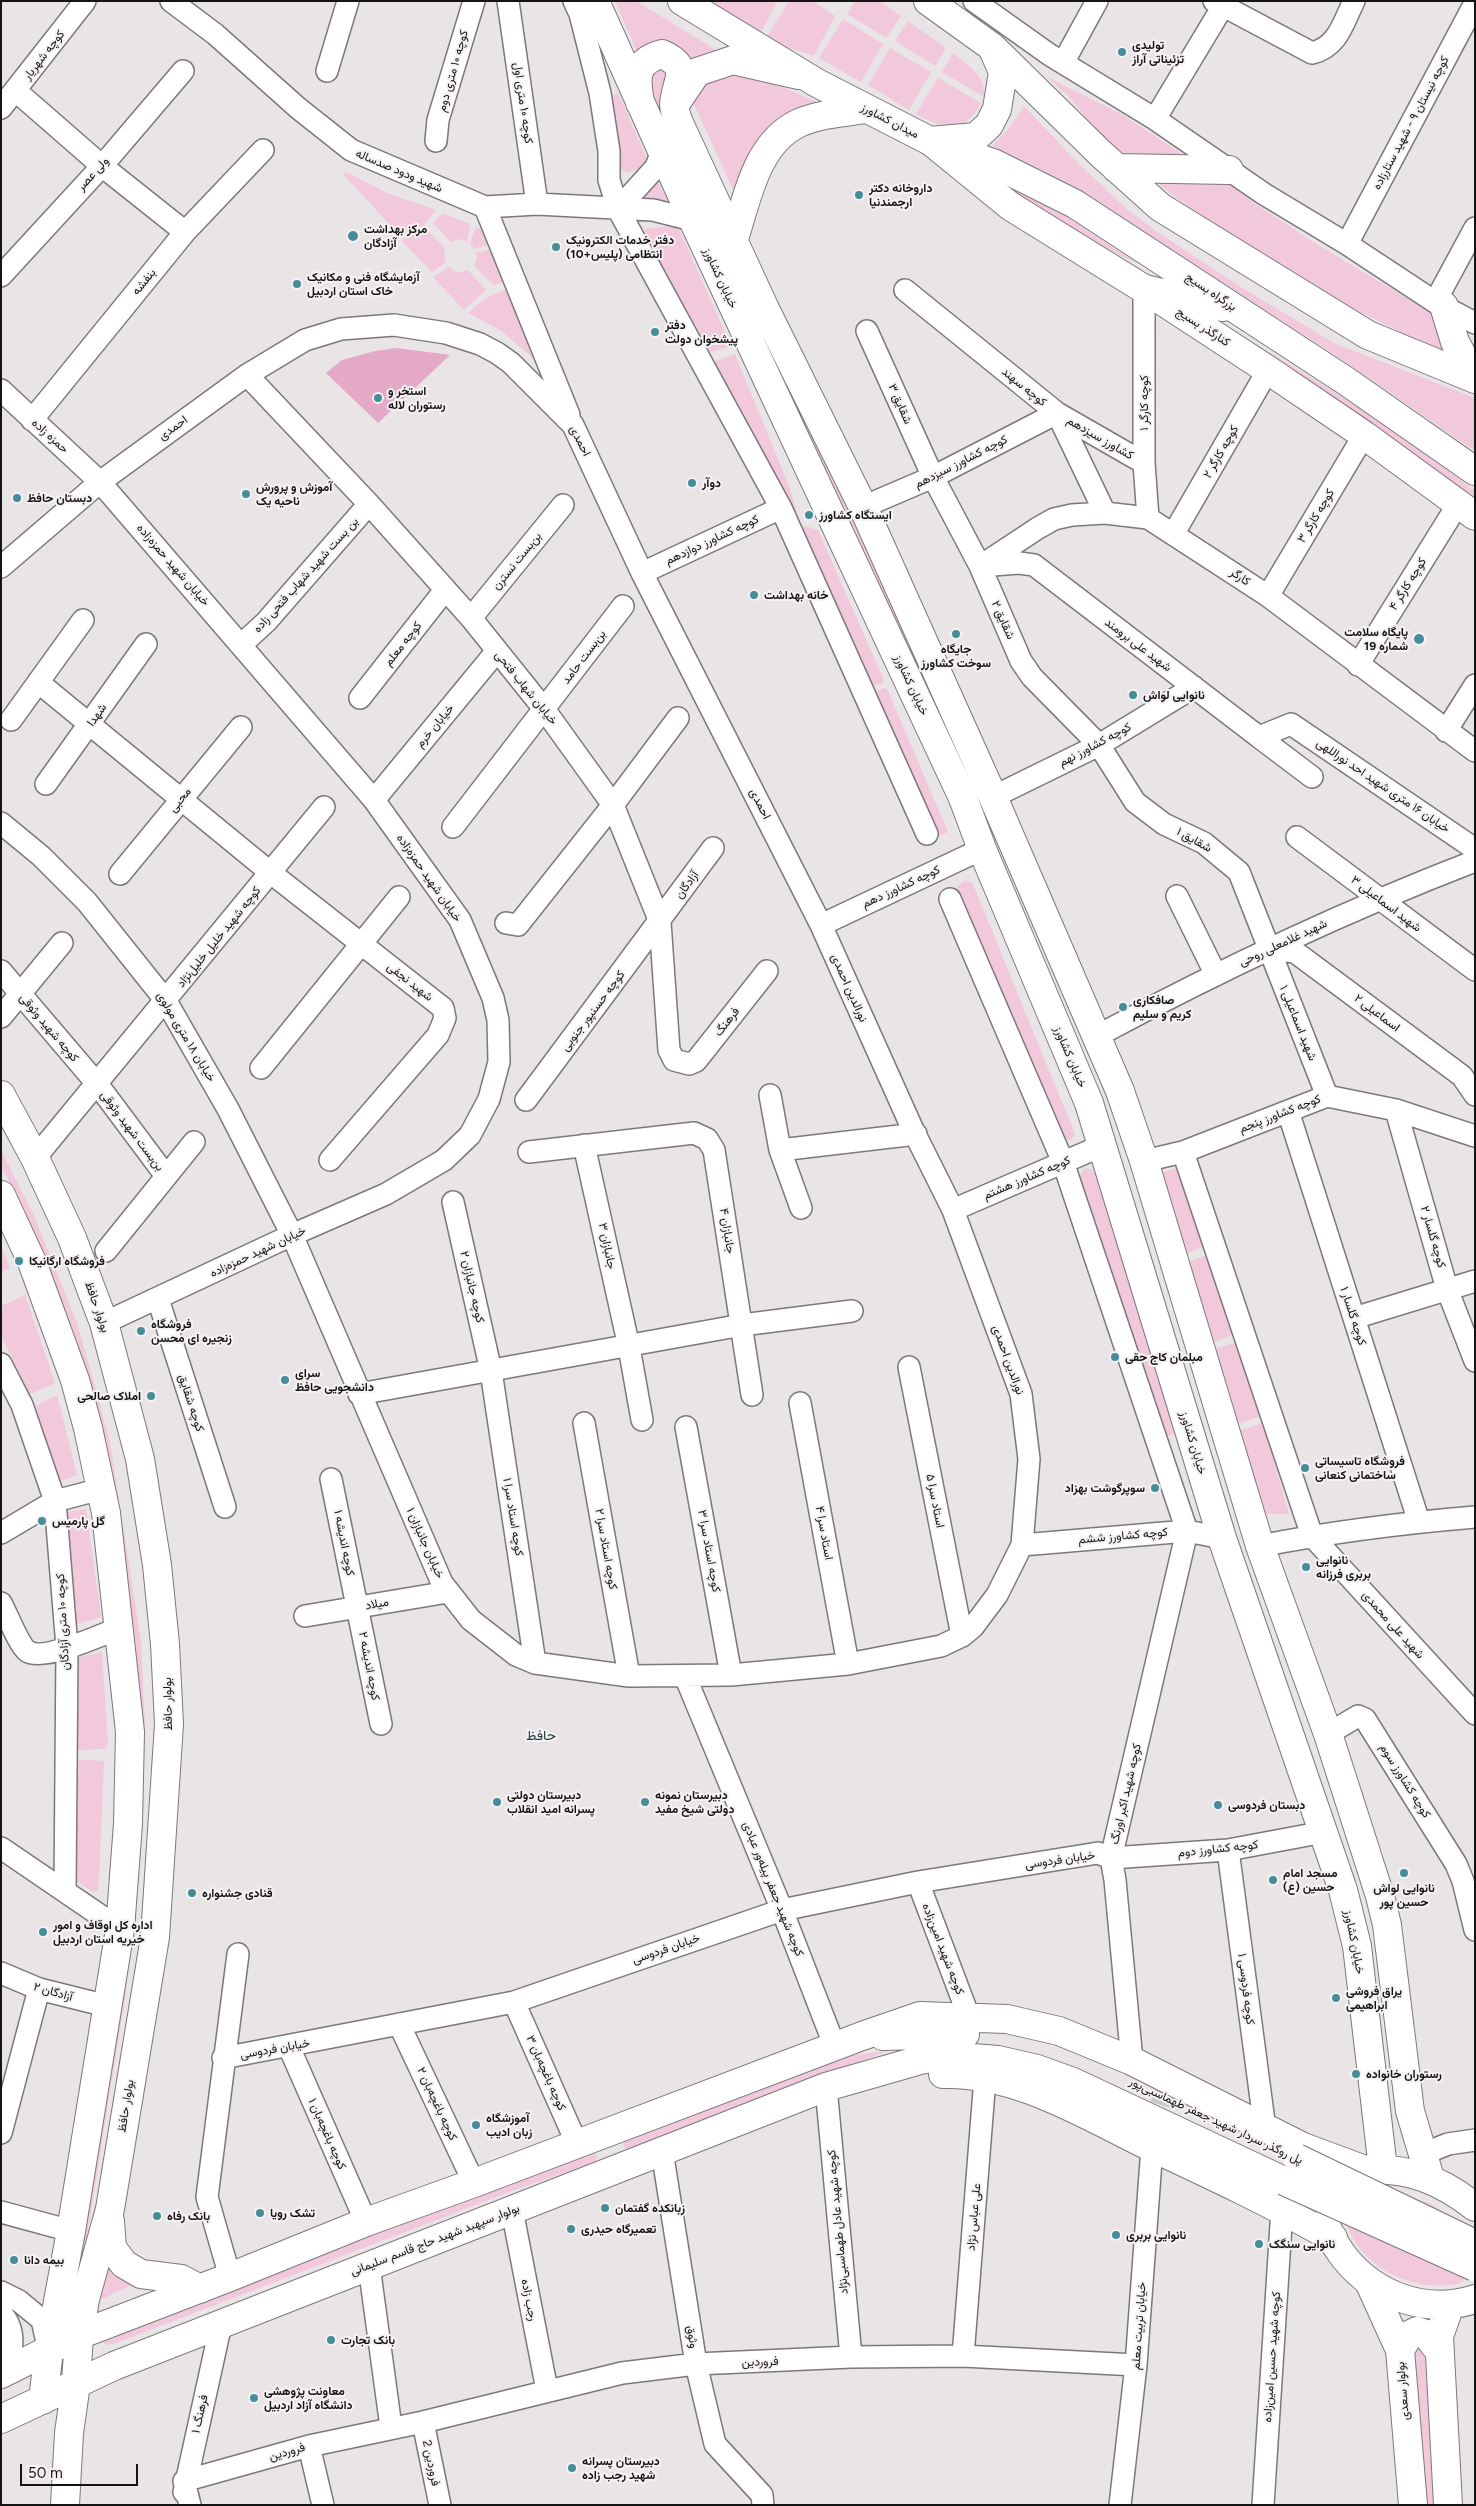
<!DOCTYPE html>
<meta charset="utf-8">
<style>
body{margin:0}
#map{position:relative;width:1476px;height:2506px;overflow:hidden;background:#e9e5e7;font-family:Figtree,sans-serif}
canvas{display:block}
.frame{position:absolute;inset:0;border:2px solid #151414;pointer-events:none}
.scale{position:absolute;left:20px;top:2464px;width:118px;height:22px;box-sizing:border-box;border:2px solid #151414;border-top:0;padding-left:6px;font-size:15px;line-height:18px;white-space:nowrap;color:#151414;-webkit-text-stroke:4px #f6f2f4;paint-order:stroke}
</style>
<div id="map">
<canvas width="1476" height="2506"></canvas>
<div class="frame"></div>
<div class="scale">50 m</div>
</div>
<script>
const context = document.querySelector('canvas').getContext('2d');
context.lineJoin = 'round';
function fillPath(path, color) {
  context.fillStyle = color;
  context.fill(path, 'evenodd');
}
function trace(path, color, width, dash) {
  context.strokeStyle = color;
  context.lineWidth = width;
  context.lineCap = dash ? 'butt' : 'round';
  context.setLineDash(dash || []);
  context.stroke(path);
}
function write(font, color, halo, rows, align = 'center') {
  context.font = font + ' Figtree,Vazirmatn,sans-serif';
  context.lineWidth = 4;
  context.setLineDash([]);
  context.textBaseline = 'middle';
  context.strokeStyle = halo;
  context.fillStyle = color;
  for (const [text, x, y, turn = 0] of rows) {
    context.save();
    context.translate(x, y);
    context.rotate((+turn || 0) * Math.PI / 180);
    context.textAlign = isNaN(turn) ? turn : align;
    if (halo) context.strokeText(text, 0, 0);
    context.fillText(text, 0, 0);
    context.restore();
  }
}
const green = new Path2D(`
 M615,1h21l82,50 -29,17 -51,-13z
 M713,1h65l-18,33 -49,-29z
 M789,1h24l22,15 -21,40 -36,-12 -12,-6z
 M855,1h25l21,15 -15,22 -39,-24z
 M843,19l40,25 -22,38 -42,-24z
 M908,21l38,27 -11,18 -40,-25z
 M890,48l41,24 -22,38 -41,-25z
 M953,53c15,13 33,22 31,44l-42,-25z
 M659,68l7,2 58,176 238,508 -2,5 -3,1 -304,-657 -4,-27z
 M723,68l49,14 51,23 -88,89 -42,-92 6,-16z
 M1047,77l76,38 68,45h-60l-23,-19 -19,-19 -17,-22z
 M938,78l43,25c-19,34 -36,26 -65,11z
 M616,93l3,2 28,64 -1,7 -19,7 -9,-5 -7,-70z
 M1024,106l58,61 46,43 34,25 82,54 92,55 139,54v53l-141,-97 -250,-160 -92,-48 18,-19z
 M342,173h6l39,20 49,17 -13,16 -23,10z
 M1152,179l71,1 32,24 65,42 118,71 14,40 -125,-61 -85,-48z
 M658,181l10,20 -32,2z
 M1021,186l118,79 -126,-65 -12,-10z
 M442,213l28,11 -3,17 -8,-2 -8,3 -18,-19z
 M677,225l54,120 -1,2 -20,5 -66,-118 2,-5z
 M476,226l7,5 8,12 -16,6 -5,-5z
 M426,229l18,18 1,16 -13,9 -31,-32z
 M493,249l15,31 -14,5 -20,-19 3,-7 -1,-6z
 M449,267l8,6 11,-3 18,20 -22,20 -31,-33z
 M512,287l26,75 -38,-32 -32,-17 16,-14z
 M1176,302c105,52 206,118 299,189v16z
 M735,354l54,132 8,27 -6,2 -77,-153z
 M796,524l22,6 66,150 -1,3 -15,5z
 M884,688l3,1 61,143 -12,5 -66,-144z
 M964,881l8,1 103,252 -5,6 -9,-1 -104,-252z
 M1,1150l33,66 43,107 15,52 18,68 31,198 4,82 -7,164 -13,111 -47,294 -5,9 66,-577 -5,-82 -15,-106 -15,-90 -32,-119 -43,-107 -28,-54z
 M1180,1167l27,78 -25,10 -21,-75 2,-8z
 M1085,1168l11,2 80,259 -2,5 -10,3 -5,-4 -80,-257z
 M1,1247l9,21 -9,4z
 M1208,1254l26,80 -23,9 -26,-79z
 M25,1295l30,88 -25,11 -29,-58v-30z
 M1236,1342l25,74 -23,8 -25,-74z
 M57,1395l20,80 -21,8 -21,-77z
 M1263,1423l26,91h-24l-27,-83z
 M86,1509l15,108 -28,8 -6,-113z
 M102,1652l6,91 -3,6 -26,1 -7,-5v-86z
 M70,1759l34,2 -5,120 -1,8 -4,4 -24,-16z
 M887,2051l-252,99 -9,-1 -3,-4 3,-8 179,-67 49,-15z
 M591,2151l6,5 -2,6 -83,29 -396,152 -8,2 -4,-2 1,-4 158,-67z
 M1398,2192l33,12 22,14 16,57 -8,8c-45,11 -100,-14 -115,-60z
 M108,2259l30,23 -40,19z
 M1419,2346l5,6 14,153h-11l-14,-158z`);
const water = new Path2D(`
 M397,348l53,7 -72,68 -52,-50 16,-13 33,-9z`);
const majorTunnel = new Path2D(`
 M1152,2146l20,-65`);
const minor = new Path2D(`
 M171,1l44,33 83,74 53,42 134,57 52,-3 116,6 40,10
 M508,1l29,203
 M574,1l6,13 20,79 9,58v29l9,29 163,299 146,326
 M974,1l76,54 105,64 109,75 83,50 88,58 40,21
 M1214,1l98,52c26,-6 31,-30 42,-52
 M1063,63l34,-62
 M327,71l21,-70
 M16,91l86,75 83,66
 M1,108l84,-107
 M1155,119l71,-118
 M436,141l2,-21 36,-119
 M485,207l84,208
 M618,209l38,-42 6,-16
 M1347,244l128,-241
 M1,276l101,-110 81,-95
 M1144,289v174l4,55
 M905,290l152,123 48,100
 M1435,302l40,-74
 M867,331l66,146 47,89 41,95 11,16 67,68 36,57 29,22 40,19 35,29 88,224
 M247,375l122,129 102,114 73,91 69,96 47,117 9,128 5,10 15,4 7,-3 71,-90
 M1,390l99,92 274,318 86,120 33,78 5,22 1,42 -10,37 -19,36 -26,25 -58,34 -94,41 -188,88
 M1057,413l87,50
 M32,420l153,-188 78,-82
 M863,507l70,-30 124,-64
 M1174,533l94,-163
 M982,565l56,-37 16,-9 18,-4 33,-2 43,5 120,78 207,155
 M980,566l39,-3 15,2 225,172 32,-13 184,125
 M1,567l99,-85 147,-107 58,-35 36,-11 53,-4 52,8 34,11 17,9 14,10 62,62 69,148 179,352 92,205 40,80 68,184 8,65 -7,86 -25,50 -24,32 -11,9 -21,10 -93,18 -117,11 -102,1 -94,-13 -19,-8 -45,-35 -29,-37 -150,-348 -64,-126 -62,-108 -79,-99 -46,-46 -40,-33
 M642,573l139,-65
 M1268,596l96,-161
 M471,618l92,-113
 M242,644l24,-22 103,-118
 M1358,665l100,-161
 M38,682l233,191 172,135 2,10 -7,17 -108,125
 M360,698l85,-108
 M11,720l72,-100
 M1446,731l29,-46
 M1259,737l53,40
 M46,784l100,-140
 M993,797l106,-52 95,-58
 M374,800l122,-148
 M453,827l170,-221
 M1297,837l178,133
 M120,874l121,-147
 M1177,896l39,79
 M950,899l113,263 124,369 -76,327 4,22 17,181
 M506,923l12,2 95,-120 65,-87
 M821,925l161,-76
 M1269,949l26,3 167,124 13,19
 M1,971l97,114 68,91
 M1,1017l61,-74
 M1097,1036c123,-66 248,-125 378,-175
 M261,1068l138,-171
 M770,1095l10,55 136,-16
 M526,1100l187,-252
 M1396,1110l51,179 28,72
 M1288,1111l131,411
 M584,1145l45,202 13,73
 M780,1150l21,58
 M529,1152l165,-19 13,6 7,11 38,245
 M1183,1152l129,384 163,178
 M35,1158l289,-351
 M1144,1161l39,-9 144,-56 69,14 79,26
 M453,1202l38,169 44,292
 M953,1210l148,-64
 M106,1251l88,-109
 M158,1299l67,208
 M1354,1318l121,-37
 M1,1364l21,41 33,96 12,146 -2,244
 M909,1367l53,269
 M359,1394l383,-69 110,-14
 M800,1403l48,261
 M584,1423l45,253
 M686,1427l45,248
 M331,1479l50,245
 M1,1533l54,-32 46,-12
 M1022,1545l165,-14 35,7
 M1260,1546c71,-14 143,-23 215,-29
 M1,1603c6,11 18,42 26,48 16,11 74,-16 92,-23
 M305,1616l143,-24
 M685,1676l97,234 53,137
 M1328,1734l30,-18 7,3 91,145 7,17 12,49
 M1,1848l119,81
 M1228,1850l37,279
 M918,1882l51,135
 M1,1973l38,16 68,17
 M514,2002l63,142
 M399,2024l75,159
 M289,2047l77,175
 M223,2058l291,-56 268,-92 136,-28 180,-29 13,5 117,-8 96,-18
 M826,2087l25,270
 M1,2133l38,-144
 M662,2151l34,213 19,80 47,51 1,10
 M1423,2154l25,-10 27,-4
 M512,2210l35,180
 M1,2212l70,19
 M369,2266l22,161
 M230,2277l-23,-80 31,-243
 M1,2292l18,9 23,19 6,27
 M1,2313c16,17 11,38 6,59
 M963,2356l22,-278
 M423,2422l17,83
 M309,2446l14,59
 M184,2492l37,-168
 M190,2505l-6,-24 125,-35 114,-24 199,-49 74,-9 155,-7 112,-1 173,9
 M1120,2505l16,-140 16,-218
 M1263,2505l19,-296`);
const major = new Path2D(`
 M595,1l98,219 270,578 19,51 107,254 133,435 121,352 14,56 26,223
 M678,100l19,-28 36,-12 66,15
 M640,103c-4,-24 -7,-41 22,-49 30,13 14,26 12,50 0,6 3,13 5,19l86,186 98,198 130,290 127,294 24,70 116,385 68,188 52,162 7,29 23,186 20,67
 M934,144l76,62 134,83 124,81 96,65 111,81
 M734,239c13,-40 22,-96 65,-116 20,-9 46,-11 67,-14
 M1,1095l34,63 37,80 18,48 14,37 36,136 17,106 8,79 4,80 -14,213 -45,272 -25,90 -6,36 -3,49 -7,49 -4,72
 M1,1195l31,67 43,118 13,48 18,85 24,219 -2,92 -8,105 -49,302 -22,119 -6,50
 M883,2036l82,-2
 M943,2074c74,-2 142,41 206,72 62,29 124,58 184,92
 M1365,2170c43,-3 76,10 110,37
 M110,2221l2,27 12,16 17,10 40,5 19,10
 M1326,2223c2,12 11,24 18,34 31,39 82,58 131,42
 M1370,2284l30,66 13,155
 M1400,2350l9,-15 8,-4 9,3 13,17
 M1,2374l78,-39 151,-58 136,-55 108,-39 388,-147 58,-20 87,3 52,12 73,30 171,86 62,23
 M1,2419l113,-53 712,-279 94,-27 27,-4 51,4 39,9 36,13 211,99
 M1448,2505l-9,-169 11,-31`);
const highway = new Path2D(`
 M682,1l135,82 113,58 46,-4 13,-12 8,-16 6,-37 -11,-25 -64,-46
 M992,47l108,106 60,54 208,128 107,44
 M930,141l65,23 80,40 271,177 129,90
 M1116,168l113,2
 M1144,289l79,18
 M1444,306l11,36 20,37`);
const majorBridge = new Path2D(`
 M1297,2158l178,86
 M1284,2181l191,86`);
const markers = [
 [1122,52,5,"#478c99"],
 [859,195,5,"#478c99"],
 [353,236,6,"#478c99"],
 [556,247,5,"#478c99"],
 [297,284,5,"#478c99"],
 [655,332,5,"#478c99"],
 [378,398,5,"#478c99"],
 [692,483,5,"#478c99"],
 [246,494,5,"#478c99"],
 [17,498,5,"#478c99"],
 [809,515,5,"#478c99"],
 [754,595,5,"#478c99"],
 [956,634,5,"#478c99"],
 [1419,639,6,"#478c99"],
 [1133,695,5,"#478c99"],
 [1123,1007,5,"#478c99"],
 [19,1261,5,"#478c99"],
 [141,1331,5,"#478c99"],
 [1115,1357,5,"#478c99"],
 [285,1380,5,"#478c99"],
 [151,1396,5,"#478c99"],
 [1305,1468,5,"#478c99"],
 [1155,1488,5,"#478c99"],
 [42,1521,5,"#478c99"],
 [1306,1567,5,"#478c99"],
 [497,1802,5,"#478c99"],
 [645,1802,5,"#478c99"],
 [1218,1805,5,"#478c99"],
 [1404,1873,5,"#478c99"],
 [1273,1880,5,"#478c99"],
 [192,1893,5,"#478c99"],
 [43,1932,5,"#478c99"],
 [1336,1998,5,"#478c99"],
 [1356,2074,5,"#478c99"],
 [476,2125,5,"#478c99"],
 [605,2208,5,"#478c99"],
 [260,2213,5,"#478c99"],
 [157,2216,5,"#478c99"],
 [571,2229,5,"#478c99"],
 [1116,2235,5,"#478c99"],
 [1259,2244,5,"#478c99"],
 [14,2260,5,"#478c99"],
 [331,2340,5,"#478c99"],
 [254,2398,5,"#478c99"],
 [572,2468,5,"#478c99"]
];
const poiNames = [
 ["تولیدی",1132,45],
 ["تزئیناتی آراز",1132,59],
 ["داروخانه دکتر",869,188],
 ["ارجمندنیا",869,202],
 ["مرکز بهداشت",364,229],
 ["آزادگان",364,243],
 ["دفتر خدمات الکترونیک",566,240],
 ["انتظامی (پلیس+10)",566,254],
 ["آزمایشگاه فنی و مکانیک",307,277],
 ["خاک استان اردبیل",307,291],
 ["دفتر",665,325],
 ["پیشخوان دولت",665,339],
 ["استخر و",388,391],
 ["رستوران لاله",388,405],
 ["دوآر",702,483],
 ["آموزش و پرورش",256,487],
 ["ناحیه یک",256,501],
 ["دبستان حافظ",27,498],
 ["ایستگاه کشاورز",819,515],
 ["خانه بهداشت",764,595],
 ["پایگاه سلامت",1408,632,"right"],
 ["شماره 19",1408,646,"right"],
 ["جایگاه",956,649,"center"],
 ["سوخت کشاورز",956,663,"center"],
 ["نانوایی لواش",1143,695],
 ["صافکاری",1133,1000],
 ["کریم و سلیم",1133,1014],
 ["فروشگاه ارگانیکا",29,1261],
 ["فروشگاه",151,1324],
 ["زنجیره ای محسن",151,1338],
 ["مبلمان کاج حقی",1125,1357],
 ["سرای",295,1373],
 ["دانشجویی حافظ",295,1387],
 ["املاک صالحی",141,1396,"right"],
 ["فروشگاه تاسیساتی",1315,1461],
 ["ساختمانی کنعانی",1315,1475],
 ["سوپرگوشت بهزاد",1145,1488,"right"],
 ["گل پارمیس",52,1521],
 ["نانوایی",1316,1560],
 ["بربری فرزانه",1316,1574],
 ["دبیرستان دولتی",507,1795],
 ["پسرانه امید انقلاب",507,1809],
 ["دبیرستان نمونه",655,1795],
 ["دولتی شیخ مفید",655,1809],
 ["دبستان فردوسی",1228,1805],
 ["مسجد امام",1283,1873],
 ["حسین (ع)",1283,1887],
 ["نانوایی لواش",1404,1888,"center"],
 ["حسین پور",1404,1902,"center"],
 ["قنادی جشنواره",202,1893],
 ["اداره کل اوقاف و امور",53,1925],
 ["خیریه استان اردبیل",53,1939],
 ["یراق فروشی",1346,1991],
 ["ابراهیمی",1346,2005],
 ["رستوران خانواده",1366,2074],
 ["آموزشگاه",486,2118],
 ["زبان ادیب",486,2132],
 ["زبانکده گفتمان",615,2208],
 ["تشک رویا",270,2213],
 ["بانک رفاه",167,2216],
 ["تعمیرگاه حیدری",581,2229],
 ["نانوایی بربری",1126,2235],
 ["نانوایی سنگک",1269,2244],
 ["بیمه دانا",24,2260],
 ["بانک تجارت",341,2340],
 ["معاونت پژوهشی",264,2391],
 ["دانشگاه آزاد اردبیل",264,2405],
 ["دبیرستان پسرانه",582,2461],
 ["شهید رجب زاده",582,2475]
];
const streetNames = [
 ["کوچه شهریار",44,55,-52],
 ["کوچه ۱۰ متری دوم",453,71,-74],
 ["کوچه ۱۰ متری اول",523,103,82],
 ["میدان کشاورز",890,121,27],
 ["کوچه نیستان ۹ - شهید ستارزاده",1411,123,-62],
 ["شهید ودود صدساله",399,171,23],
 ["ولی عصر",93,174,-48],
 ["خیابان کشاورز",720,278,65],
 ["بنفشه",144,282,-51],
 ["بزرگراه بسیج",1211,292,34],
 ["کنارگذر بسیج",1203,327,33],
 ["کوچه سهند",1024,387,39],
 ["کوچه کارگر ۱",1144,403,-90],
 ["شقایق ۳",900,404,66],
 ["احمدی",173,428,-36],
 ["حمزه زاده",50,436,42],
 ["کشاورز سیزدهم",1100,438,30],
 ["احمدی",580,441,63],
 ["کوچه کارگر ۲",1221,452,-60],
 ["کوچه کشاورز سیزدهم",961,462,-27],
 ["کوچه کارگر ۳",1316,516,-59],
 ["کوچه کشاورز دوازدهم",712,540,-25],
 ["بن‌بست نسترن",517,561,-51],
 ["خیابان شهید حمزه‌زاده",173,565,49],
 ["بن بست شهید شهاب فتحی زاده",306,575,-48],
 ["کارگر",1240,577,34],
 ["کوچه کارگر ۴",1408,584,-58],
 ["شقایق ۲",1003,620,66],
 ["کوچه معلم",403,644,-52],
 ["شهید علی برومند",1138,645,37],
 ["بن‌بست حامد",584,657,-53],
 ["خیابان کشاورز",911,685,65],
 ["خیابان شهاب فتحی",526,688,51],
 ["شهدا",97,715,-55],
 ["خیابان خرم",435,726,-50],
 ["کوچه کشاورز نهم",1095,745,-28],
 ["خیابان ۱۶ متری شهید احد نوراللهی",1383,786,34],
 ["محبی",180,800,-51],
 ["احمدی",760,804,63],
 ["شقایق ۱",1194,840,29],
 ["خیابان شهید حمزه‌زاده",429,878,55],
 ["آزادگان",687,885,-54],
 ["کوچه کشاورز دهم",901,887,-25],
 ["شهید اسماعیلی ۳",1386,904,37],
 ["کوچه شهید خلیل خلیل‌نژاد",219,937,-51],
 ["شهید غلامعلی روحی",1283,943,-25],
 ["شهید نجفی",410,982,38],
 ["نورالدین احمدی",849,988,66],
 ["کوچه حسنپور جنوبی",593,1011,-53],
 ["اسماعیلی ۲",1377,1013,37],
 ["فرهنگ",727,1022,-52],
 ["شهید اسماعیلی ۱",1298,1023,68],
 ["کوچه شهید وثوقی",49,1028,50],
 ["خیابان ۱۸ متری مولوی",186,1037,59],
 ["خیابان کشاورز",1070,1057,67],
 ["کوچه کشاورز پنجم",1280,1114,-21],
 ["بن‌بست شهید وثوقی",132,1131,53],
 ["کوچه کشاورز هشتم",1027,1178,-23],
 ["جانبازان ۴",727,1231,81],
 ["کوچه گلسار ۲",1433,1237,74],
 ["جانبازان ۳",607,1246,78],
 ["خیابان شهید حمزه‌زاده",258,1252,-25],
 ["کوچه جانبازان ۲",472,1287,77],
 ["بولوار حافظ",97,1307,71],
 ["کوچه گلسار ۱",1353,1316,72],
 ["نورالدین احمدی",1008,1360,70],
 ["کوچه شقایق",191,1403,72],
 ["خیابان کشاورز",1193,1443,73],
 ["استاد سرا ۵",935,1501,79],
 ["کوچه استاد سرا ۱",513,1517,81],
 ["استاد سرا ۴",824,1533,80],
 ["کوچه کشاورز ششم",1123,1536,-5],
 ["کوچه اندیشه ۱",344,1543,79],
 ["خیابان جانبازان ۱",425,1543,66],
 ["کوچه استاد سرا ۲",606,1549,80],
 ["کوچه استاد سرا ۳",709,1551,80],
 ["میلاد",377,1604,-10],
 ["کوچه ۱۰ متری آزادگان",63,1622,-93],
 ["شهید علی محمدی",1393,1625,48],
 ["کوچه اندیشه ۲",369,1666,79],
 ["بولوار حافظ",168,1704,-91],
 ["کوچه کشاورز سوم",1405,1781,58],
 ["کوچه شهید اکبر اورنگ",1126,1794,-77],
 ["کوچه کشاورز دوم",1218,1849,-6],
 ["خیابان فردوسی",1060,1860,-8],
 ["کوچه شهید جعفر پیله‌ور عبادی",773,1889,68],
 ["خیابان کشاورز",1354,1942,79],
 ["خیابان فردوسی",666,1949,-19],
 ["کوچه شهید امین‌زاده",943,1949,69],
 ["کوچه فردوسی ۱",1246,1989,83],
 ["آزادگان ۲",53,1992,16],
 ["خیابان فردوسی",275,2049,-10],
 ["کوچه باغچه‌بان ۳",546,2073,66],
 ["کوچه باغچه‌بان ٢",437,2104,65],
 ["بولوار حافظ",126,2106,-81],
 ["پل روگذر سردار شهید جعفر طهماسبی‌پور",1216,2121,25],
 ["کوچه باغچه‌بان ١",327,2134,66],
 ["علی عباس نژاد",974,2217,-85],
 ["کوچه شهید عادل طهماسبی‌نژاد",838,2222,-95],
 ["بولوار سپهبد شهید حاج قاسم سلیمانی",435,2240,-21],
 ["رجب زاده",529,2300,79],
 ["خیابان تربیت معلم",1139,2326,-86],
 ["وثوق",692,2337,81],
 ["کوچه شهید حسین امین‌زاده",1272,2357,-86],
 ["فروردین",760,2362,-2],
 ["بولوار سعدی",1403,2391,-95],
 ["فرهنگ ۱",200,2414,-77],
 ["فروردین",287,2452,-16],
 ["فروردین 2",431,2463,78]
];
const neighbourhoodNames = [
 ["حافظ",541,1736]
];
fillPath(green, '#f1c8dc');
fillPath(water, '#e3a9c7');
trace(majorTunnel, '#c9c6c7', 28, [28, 14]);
trace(minor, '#7c787a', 24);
trace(major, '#7c787a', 30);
trace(highway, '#7c787a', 30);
trace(minor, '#fff', 21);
trace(major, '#fff', 28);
trace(highway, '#fff', 28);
trace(majorBridge, '#7c787a', 30, []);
trace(majorBridge, '#fff', 28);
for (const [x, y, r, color] of markers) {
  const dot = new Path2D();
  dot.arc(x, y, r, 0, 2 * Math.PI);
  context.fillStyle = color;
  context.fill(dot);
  trace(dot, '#f6f2f4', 2);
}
write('bold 12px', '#151414', '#f6f2f4', poiNames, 'left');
write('12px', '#151414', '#f6f2f4', streetNames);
write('14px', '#18393f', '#f6f2f4', neighbourhoodNames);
</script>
